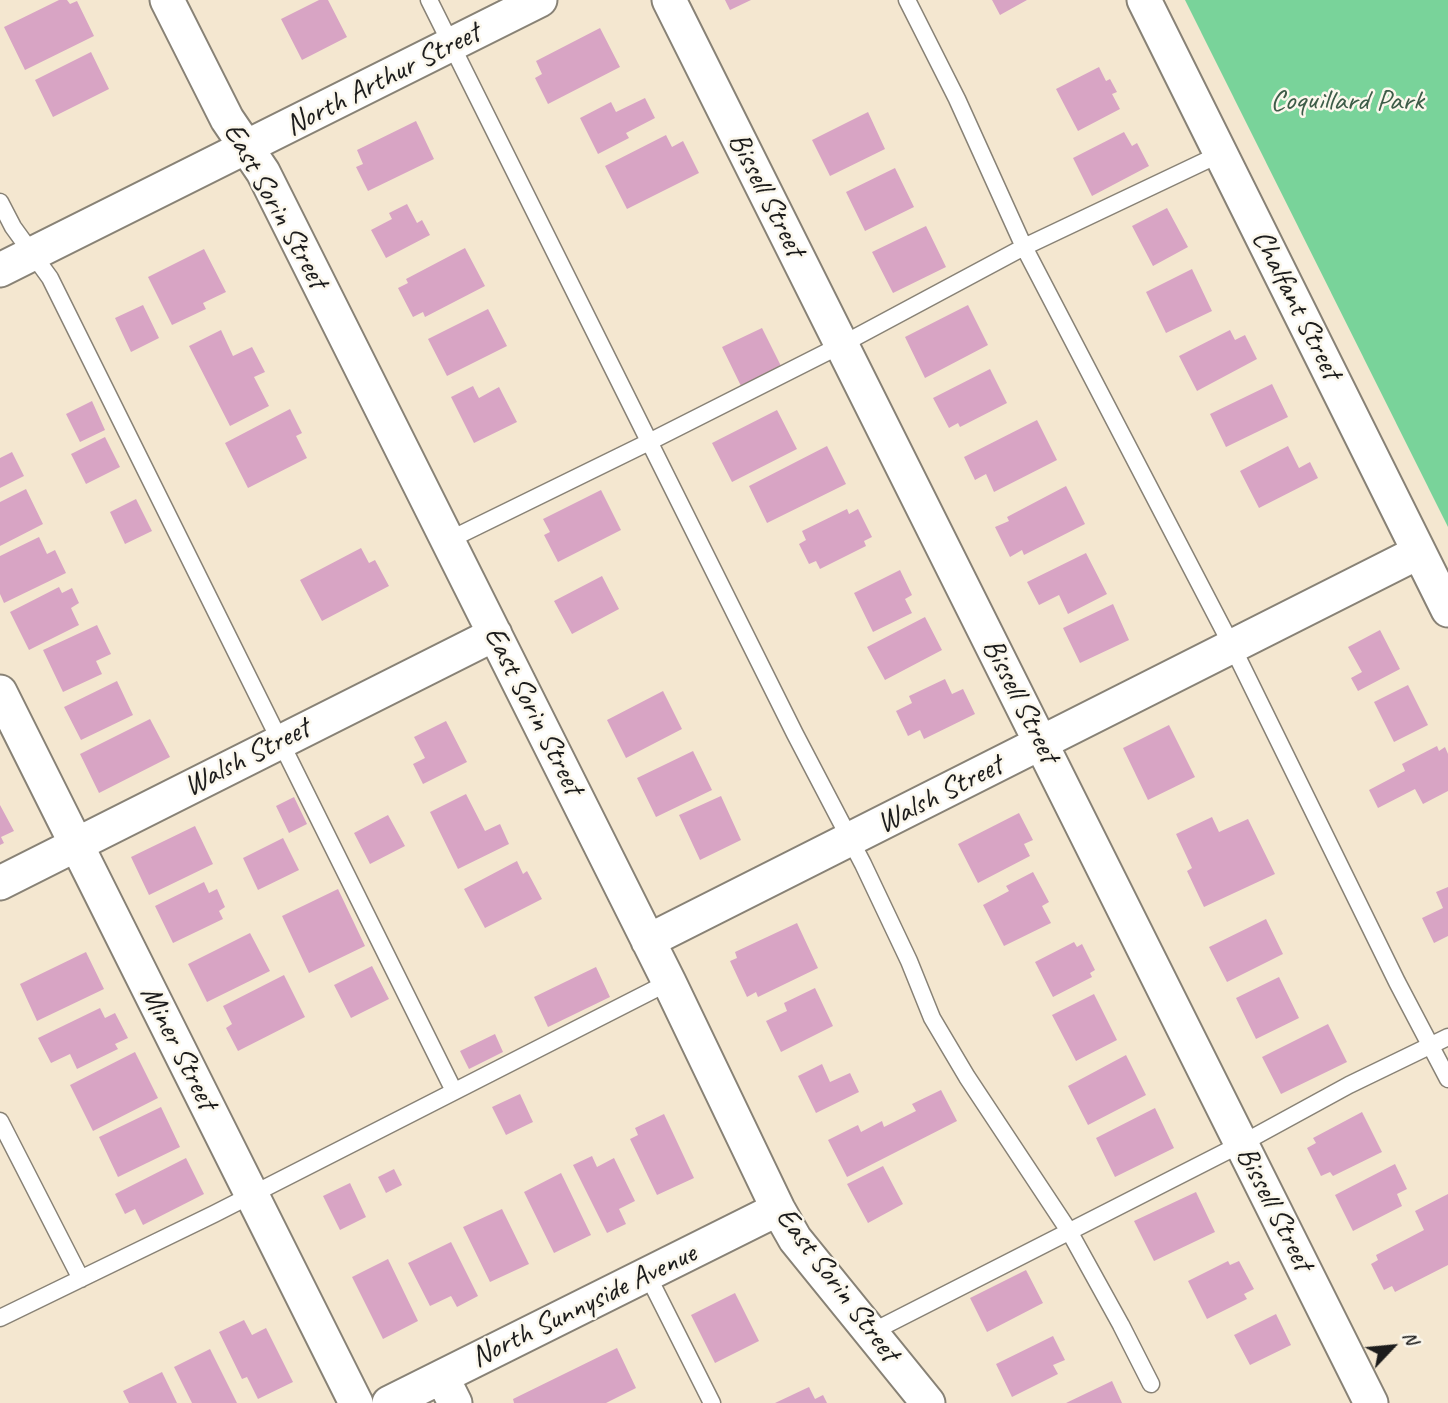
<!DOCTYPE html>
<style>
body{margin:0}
#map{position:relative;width:1448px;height:1403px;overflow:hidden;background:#f4e7d0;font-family:Caveat,sans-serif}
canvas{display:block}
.north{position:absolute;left:1357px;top:1312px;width:70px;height:70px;-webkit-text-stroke:5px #fbf7ec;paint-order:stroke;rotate:64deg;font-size:19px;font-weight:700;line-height:28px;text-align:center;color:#1c1c1c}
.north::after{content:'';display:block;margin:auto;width:24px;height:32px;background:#1c1c1c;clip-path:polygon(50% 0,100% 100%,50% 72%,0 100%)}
</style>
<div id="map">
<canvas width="1448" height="1403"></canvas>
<div class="north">N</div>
</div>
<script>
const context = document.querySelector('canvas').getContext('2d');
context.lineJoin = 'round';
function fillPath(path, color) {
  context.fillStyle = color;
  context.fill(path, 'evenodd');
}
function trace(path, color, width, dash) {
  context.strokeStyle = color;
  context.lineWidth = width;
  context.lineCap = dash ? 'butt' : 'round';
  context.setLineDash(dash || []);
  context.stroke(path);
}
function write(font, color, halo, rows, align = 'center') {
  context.font = font + ' Caveat,sans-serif';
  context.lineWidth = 5;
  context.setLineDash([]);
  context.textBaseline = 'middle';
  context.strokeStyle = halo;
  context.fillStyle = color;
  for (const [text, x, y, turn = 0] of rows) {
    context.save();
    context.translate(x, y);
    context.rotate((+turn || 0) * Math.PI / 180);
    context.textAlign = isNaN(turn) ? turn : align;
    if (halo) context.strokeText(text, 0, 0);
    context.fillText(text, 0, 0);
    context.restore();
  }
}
const green = new Path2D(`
 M1185,0h263v527z`);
const building = new Path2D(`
 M59,0h8l3,4 7,-3 17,35 -69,34 -21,-43z
 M319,0h9l19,37 -45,23 -21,-41z
 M725,0h26l-21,10z
 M992,0h35l-27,15z
 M600,28l20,39 -72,37 -13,-26 7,-4 -6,-13z
 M91,52l18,37 -56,28 -18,-37z
 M1099,67l7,14 4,-2 7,13 -5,2 8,15 -42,22 -22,-42z
 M645,98l10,20 -29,15 3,5 -31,16 -18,-36 31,-16 5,10z
 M868,112l17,37 -55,27 -18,-36z
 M416,121l18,38 -66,32 -12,-24 7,-3 -6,-14z
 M1124,132l8,14 5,-3 12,23 -57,30 -19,-38z
 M666,135l6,12 11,-6 16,32 -72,36 -22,-43z
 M895,168l19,39 -49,24 -19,-39z
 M407,204l10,19 5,-3 8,15 -44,23 -15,-28 21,-11 -3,-6z
 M1167,208l21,39 -35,19 -21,-40z
 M926,226l20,41 -53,26 -21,-41z
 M465,248l20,38 -60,31 -2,-5 -10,5 -15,-29 10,-5 -2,-4z
 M204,249l22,43 -23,11 3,6 -34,16 -24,-48z
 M1192,269l20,42 -46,22 -20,-41z
 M143,305l16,33 -28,14 -16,-34z
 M968,305l20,40 -63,33 -20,-41z
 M488,309l19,37 -60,30 -19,-37z
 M762,328l19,38 -40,20 -19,-39z
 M221,330l12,26 19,-9 13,25 -11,5 15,29 -39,20 -41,-80z
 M1230,330l5,10 10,-5 12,24 -60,32 -18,-35z
 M990,369l17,34 -47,24 -2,-4 -9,5 -16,-30z
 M1272,384l16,33 -62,30 -16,-33z
 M473,386l6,12 20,-11 18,35 -43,21 -23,-46z
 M92,401l13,29 -25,12 -14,-28z
 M290,409l12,24 -6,3 11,22 -59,30 -23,-45z
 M777,410l20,39 -65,33 -20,-39z
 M1037,420l20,40 -63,32 -8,-18 -11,6 -11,-23z
 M105,437l15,30 -34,17 -15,-30z
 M827,446l19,38 -79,39 -18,-37z
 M1288,446l11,22 11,-6 8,16 -59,30 -19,-37z
 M12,452l12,24 -24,12v-30z
 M1066,486l19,38 -61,31 -2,-5 -12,7 -15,-30 14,-6 -2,-4z
 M26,489l17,35 -43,22v-44z
 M601,490l20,40 -63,32 -14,-27 6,-3 -7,-13z
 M136,499l16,32 -27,13 -15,-32z
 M847,509l2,5 9,-5 14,28 -8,4 2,5 -46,23 -4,-8 -7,3 -10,-20 7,-4 -4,-9z
 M39,537l8,17 8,-4 11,23 -62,30 -4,-9v-38z
 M361,548l8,15 6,-3 14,26 -67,35 -22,-41z
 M1086,553l21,41 -39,20 -9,-19 -20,10 -12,-23z
 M900,570l12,25 -7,4 7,14 -39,19 -19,-39z
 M602,576l17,33 -47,25 -18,-33z
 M59,587l3,6 10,-5 7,15 -8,5 8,17 -50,25 -19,-38z
 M1113,604l16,36 -49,23 -17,-35z
 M925,617l17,33 -57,30 -18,-33z
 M97,625l14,29 -15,7 6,13 -39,18 -20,-42z
 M1380,630l20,39 -42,22 -7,-13 11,-6 -14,-25z
 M945,679l7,15 11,-5 12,25 -51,25 -4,-9 -12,6 -12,-25 16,-8 -3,-7z
 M117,681l16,34 -52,25 -17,-33z
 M1408,685l20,40 -34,17 -20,-40z
 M663,691l19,38 -56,29 -19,-38z
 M150,719l20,38 -71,36 -19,-39z
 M446,721l21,41 -44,22 -10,-20 12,-6 -11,-21z
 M1169,725l26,52 -47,23 -25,-52z
 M1437,746l2,5 6,-4 3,7v37l-25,13 -8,-15 -37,19 -9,-18 36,-19 -3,-7z
 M693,751l19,39 -56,27 -19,-39z
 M466,794l19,37 15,-7 9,20 -51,25 -28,-57z
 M721,796l20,44 -41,20 -21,-45z
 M294,797l13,27 -18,9 -13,-27z
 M0,805l14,26 -13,6 3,6 -4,2z
 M1019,813l14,27 -9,4 6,12 -52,27 -20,-39z
 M388,815l17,31 -35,18 -16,-31z
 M1212,817l7,15 29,-13 27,55 -71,33 -17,-36 5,-3 -16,-34z
 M195,826l18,38 -64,31 -18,-38z
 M283,838l16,32 -41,20 -15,-32z
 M517,861l6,13 4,-3 15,28 -57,29 -21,-39z
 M1033,872l16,30 -7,4 9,17 -47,23 -21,-41 26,-14 -3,-5z
 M204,882l5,11 8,-4 8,18 -6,4 4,8 -50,24 -18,-37z
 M1448,887v49l-14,7 -12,-25 21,-10 -7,-16z
 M338,889l27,57 -56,27 -27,-57z
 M1266,919l17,35 -56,28 -18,-35z
 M797,923l21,45 -60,29 -2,-5 -9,5 -17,-36 7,-3 -2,-6z
 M250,933l20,38 -63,31 -19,-38z
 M1074,942l3,5 5,-3 13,26 -5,3 2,4 -39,20 -18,-35z
 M86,952l18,37 -67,32 -17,-37z
 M372,966l17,33 -38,19 -17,-33z
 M596,967l14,30 -62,30 -14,-30z
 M284,975l21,42 -67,34 -12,-23 6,-4 -9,-18z
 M1279,977l20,41 -43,21 -20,-41z
 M815,988l18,38 -52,26 -15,-31 21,-10 -3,-8z
 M1094,994l23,46 -41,21 -24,-46z
 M100,1008l5,10 10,-5 13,25 -13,6 3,5 -41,20 -7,-15 -19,9 -13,-25z
 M1328,1024l19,38 -66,32 -19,-37z
 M495,1034l8,18 -34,17 -9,-18z
 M135,1052l23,46 -65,33 -23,-46z
 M1126,1055l20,40 -58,30 -20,-39z
 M822,1064l8,18 20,-9 9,19 -43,21 -18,-37z
 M941,1090l16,31 -110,56 -19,-37 30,-15 3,7 21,-11 2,6 32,-16 -4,-7z
 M520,1094l13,28 -27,13 -14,-28z
 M161,1107l19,40 -62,30 -19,-40z
 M1155,1108l19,40 -59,29 -19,-39z
 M1362,1112l20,40 -49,24 -3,-4 -9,4 -14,-28 9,-5 -3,-5z
 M664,1114l30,64 -37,17 -27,-56 8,-4 -3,-7z
 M592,1156l5,11 17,-9 21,43 -16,8 7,15 -19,9 -34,-68z
 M186,1158l18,36 -61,31 -8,-16 -10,5 -10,-20z
 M1395,1164l12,25 -10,5 5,12 -49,25 -18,-36z
 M883,1166l20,38 -35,19 -21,-39z
 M394,1169l8,16 -16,8 -8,-16z
 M561,1173l30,62 -37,18 -30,-61z
 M350,1183l16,34 -26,13 -17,-34z
 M1196,1192l19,40 -61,29 -20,-40z
 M1448,1194v71l-53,27 -3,-6 -8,4 -13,-26 7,-4 -2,-5 48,-25 -9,-19z
 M502,1209l27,55 -39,18 -27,-55z
 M451,1242l27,54 -21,11 -6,-11 -21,10 -22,-43z
 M388,1259l30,62 -35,18 -31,-62z
 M1228,1261l2,4 9,-4 15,28 -10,5 3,5 -40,20 -19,-38z
 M1026,1270l17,33 -56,29 -17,-34z
 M735,1293l24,48 -44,22 -24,-48z
 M1276,1314l15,31 -41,20 -16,-30z
 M244,1320l8,15 14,-7 27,54 -35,17 -11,-22 -5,2 -23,-47z
 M1053,1336l12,24 -12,5 5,9 -46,23 -16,-33z
 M617,1348l19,40 -30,15h-92l-1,-4z
 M210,1349l27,54h-45l-18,-36z
 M162,1372l15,31h-48l-6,-12z
 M1112,1381l10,22h-56z
 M809,1387l6,12 8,-4 4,8h-52z`);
const lane = new Path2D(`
 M429,0l366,734 68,130 46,97 23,57 35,59 102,154 52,94 30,59
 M907,0l50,99 67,148 208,399 165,336 51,97
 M0,202l13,25 37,51 404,813
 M447,541l202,-99 192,-97 183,-98 196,-93
 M0,1121l81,158
 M648,1276l64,127
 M0,1318l214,-104 455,-232
 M870,1333l371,-189 108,-59 99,-48`);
const street = new Path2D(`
 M167,0l60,119 36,53 406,810 109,227 17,30 133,164
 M669,0l702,1403
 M1144,0l304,610
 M0,270l540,-270
 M0,692l356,711
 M0,883l495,-249
 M648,941l771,-389
 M442,1377l13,26
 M389,1403l389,-194`);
const streetNames = [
 ["North Arthur Street",383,80,-27],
 ["Bissell Street",766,195,63],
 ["East Sorin Street",275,206,61],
 ["Chalfant Street",1296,305,63],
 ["Bissell Street",1020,701,63],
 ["East Sorin Street",533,711,63],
 ["Walsh Street",247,758,-27],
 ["Walsh Street",940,795,-27],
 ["Miner Street",178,1048,63],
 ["Bissell Street",1274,1209,63],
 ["East Sorin Street",837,1285,53],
 ["North Sunnyside Avenue",584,1306,-26]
];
const parkNames = [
 ["Coquillard Park",1347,101]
];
fillPath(green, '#79d39a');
fillPath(building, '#d8a4c4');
trace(lane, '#888276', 19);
trace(street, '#888276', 37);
trace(lane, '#fff', 16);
trace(street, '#fff', 33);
write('30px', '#1c1c1c', '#fbf7ec', streetNames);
write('30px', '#3d5c48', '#fbf7ec', parkNames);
</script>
